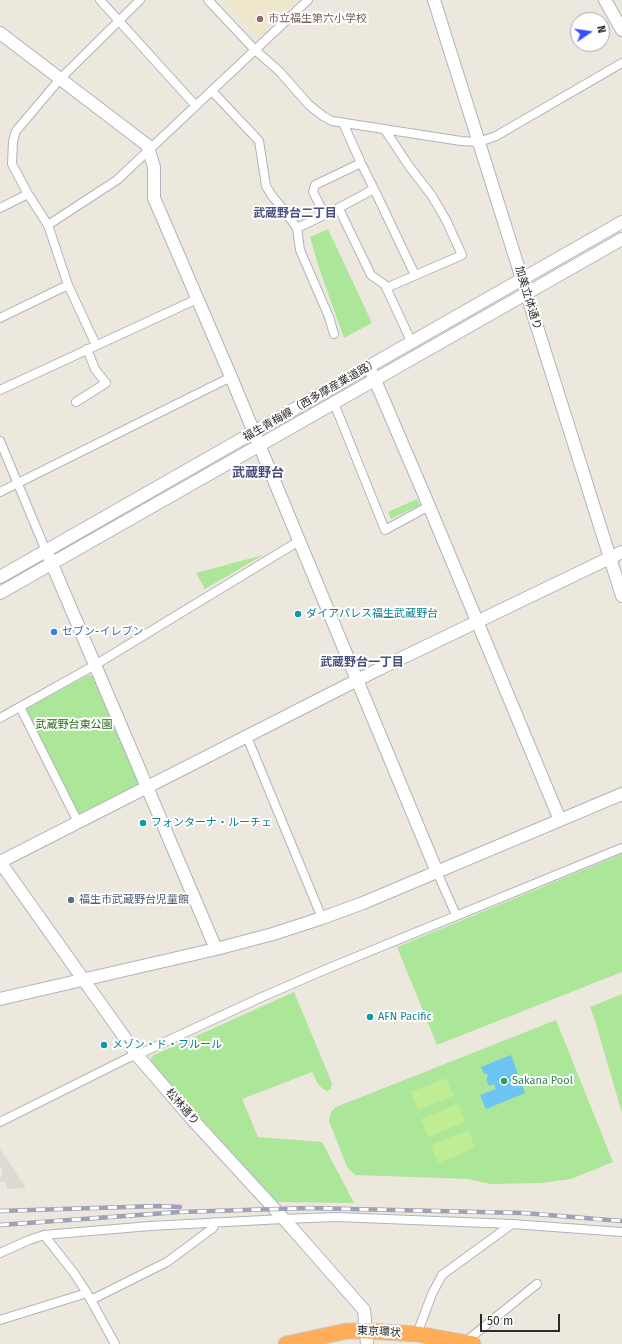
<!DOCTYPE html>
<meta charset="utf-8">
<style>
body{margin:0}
#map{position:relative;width:622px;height:1344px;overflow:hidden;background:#ede8dd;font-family:"Fira Sans",sans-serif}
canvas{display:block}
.north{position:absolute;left:570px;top:12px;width:40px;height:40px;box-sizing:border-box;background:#fff;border:1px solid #aaa;border-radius:50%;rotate:77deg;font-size:11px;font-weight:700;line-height:16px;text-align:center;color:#2b2b2b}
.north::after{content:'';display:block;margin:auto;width:14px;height:18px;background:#394dff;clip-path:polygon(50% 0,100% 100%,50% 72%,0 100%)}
.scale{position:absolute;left:480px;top:1314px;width:80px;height:18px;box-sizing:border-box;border:2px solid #2b2b2b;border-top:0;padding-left:5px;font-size:12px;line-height:14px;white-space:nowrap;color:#2b2b2b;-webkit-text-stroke:3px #fff;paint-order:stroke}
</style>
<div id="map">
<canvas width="622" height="1344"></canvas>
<div class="north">N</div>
<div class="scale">50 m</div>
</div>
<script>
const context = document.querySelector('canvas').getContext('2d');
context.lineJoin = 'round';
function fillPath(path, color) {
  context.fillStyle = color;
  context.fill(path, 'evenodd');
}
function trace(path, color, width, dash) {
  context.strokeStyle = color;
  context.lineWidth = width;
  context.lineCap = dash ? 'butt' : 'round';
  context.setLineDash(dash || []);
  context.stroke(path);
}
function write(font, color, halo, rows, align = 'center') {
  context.font = font + ' "Fira Sans","Noto Sans JP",sans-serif';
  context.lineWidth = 4;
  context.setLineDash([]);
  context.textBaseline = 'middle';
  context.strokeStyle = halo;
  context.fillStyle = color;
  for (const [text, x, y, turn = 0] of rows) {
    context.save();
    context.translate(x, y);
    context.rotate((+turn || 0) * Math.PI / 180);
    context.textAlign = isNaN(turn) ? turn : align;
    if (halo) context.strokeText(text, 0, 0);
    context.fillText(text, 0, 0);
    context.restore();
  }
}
const education = new Path2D(`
 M224,0h74l-40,38z`);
const green = new Path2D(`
 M328,229l44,94 -28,15 -25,-70 -9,-31z
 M417,499l3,6 -29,14 -3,-7z
 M263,555l-58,34 -9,-16z
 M88,675l5,1 45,106 -1,3 -55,31 -4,-2 -52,-102 1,-4z
 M622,854v118l-185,73 -40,-98z
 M294,992l38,91 -1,6 -4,2c-9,-3 -11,-12 -15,-19l-70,27 16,38 64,5 32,61 -77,-1 -127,-140 2,-6z
 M622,994v119l-27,-92 -5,-14z
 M556,1020l57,142 -42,17 -30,4 -50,1 -23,-5 -113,-4 -8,-8 -18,-46 2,-9 5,-5z`);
const pitch = new Path2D(`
 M446,1078l7,18 -35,14 -7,-18z
 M458,1104l7,18 -37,15 -7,-18z
 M468,1130l7,18 -37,15 -7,-18z`);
const plaza = new Path2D(`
 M0,1149l26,39 -19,1 -1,-7h-6v-4l2,-4v-5l-2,-3z`);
const water = new Path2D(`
 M511,1055l14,38 -39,16 -6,-14 16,-6 -2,-5 -5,2 -3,-8 2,-1 -1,-3h-3l-3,-7z`);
const street = new Path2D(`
 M100,0l96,106
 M208,0l47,50 24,21 30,34 14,11 9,5 129,20 18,1 17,-6 126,-73
 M212,91l47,50 7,45 6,10 12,14 13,18 3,22 29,67 5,17
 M343,123l18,40
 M385,130l24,36 23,30 14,24 16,35 -76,33
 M374,189l41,86
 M0,208l28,-14
 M339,209l32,66 14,10 26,56
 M48,225l69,-45 191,-180
 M297,228c26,-12 52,-25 77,-39l-13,-26 -46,22 -2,7 12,23
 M0,318l68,-33
 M96,345l-28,-60 -20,-60 -20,-31 -16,-30 1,-23 3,-10 44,-52 80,-79
 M0,390l197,-91
 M76,402l30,-19 -11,-14 -8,-20
 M334,403l51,127 44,-24
 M0,441l46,110
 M0,492l231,-115
 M20,707l58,115
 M0,718l95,-53 204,-124
 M247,737l75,181
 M437,872l19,43
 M0,1122l128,-64 9,-3 125,-58 67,-29 293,-120
 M0,1253l29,-13 15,-5
 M91,1300l76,-38 46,-34 2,-6
 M0,1320l87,-27
 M417,1334l15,-40 10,-19 70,-51 110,8
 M465,1342l72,-58
 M115,1344l-28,-51 -13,-20 -30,-38 106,-9 133,-7 53,-2 176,7`);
const secondary = new Path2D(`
 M434,0l188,596
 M605,0l17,30
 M0,33l147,112 7,22v31l77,179 206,495
 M372,373l57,133 131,314
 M49,557l167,392
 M0,577c207,-118 414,-237 622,-355
 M0,593l622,-354
 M0,999l216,-50 57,-15 49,-16 41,-15 259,-109
 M367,1344l-3,-34 -72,-82 -101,-110 -54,-63 -137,-193 379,-193 243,-117`);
const highway = new Path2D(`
 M286,1344l61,-13h19l51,3 56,10`);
const rail = new Path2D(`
 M0,1211l159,-5 21,1
 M0,1225l180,-13 129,-4 214,5 99,8`);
const markers = [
 [260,19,4,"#8d6e63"],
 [298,614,4,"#0f9aa8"],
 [54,632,4,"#3f7fe0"],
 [143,823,4,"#0f9aa8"],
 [71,900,4,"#5c6f8a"],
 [370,1017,4,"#0f9aa8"],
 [104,1045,4,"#0f9aa8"],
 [504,1081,4,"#2e9e5b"]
];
const educationNames = [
 ["市立福生第六小学校",268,19]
];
const streetNames = [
 ["加美立体通り",528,298,73],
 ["福生青梅線（西多摩産業道路）",311,400,-30],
 ["松林通り",182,1107,49],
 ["東京環状",379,1332,3]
];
const cultureNames = [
 ["ダイアパレス福生武蔵野台",306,614],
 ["フォンターナ・ルーチェ",151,823],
 ["AFN Pacific",378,1017],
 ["メゾン・ド・フルール",112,1045]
];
const shopNames = [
 ["セブン-イレブン",62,632]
];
const parkNames = [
 ["武蔵野台東公園",74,725]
];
const serviceNames = [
 ["福生市武蔵野台児童館",79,900]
];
const leisureNames = [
 ["Sakana Pool",512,1081]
];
const neighbourhoodNames = [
 ["武蔵野台二丁目",295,214],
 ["武蔵野台一丁目",362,663]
];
const quarterNames = [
 ["武蔵野台",258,473]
];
fillPath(education, '#efe7cc');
fillPath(green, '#ace698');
fillPath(pitch, '#c0ed93');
fillPath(plaza, '#dddad4');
fillPath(water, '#6dc4f2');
trace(street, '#b1b2bf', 10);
trace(secondary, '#b1b2bf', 14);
trace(highway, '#c8c8c8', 17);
trace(street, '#fff', 8);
trace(secondary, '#fff', 12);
trace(highway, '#ffad57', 15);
trace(rail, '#9fa1b6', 4.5);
trace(rail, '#fff', 3, [9]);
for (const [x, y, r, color] of markers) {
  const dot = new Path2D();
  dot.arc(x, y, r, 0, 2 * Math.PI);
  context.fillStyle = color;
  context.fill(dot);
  trace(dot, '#fff', 1.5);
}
write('11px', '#785e54', '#fff', educationNames, 'left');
write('11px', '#2b2b2b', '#fff', streetNames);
write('11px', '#0d838f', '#fff', cultureNames, 'left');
write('11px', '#366cbe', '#fff', shopNames, 'left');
write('11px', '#226b18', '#fff', parkNames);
write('11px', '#4e5e75', '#fff', serviceNames, 'left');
write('11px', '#27864d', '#fff', leisureNames, 'left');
write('bold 12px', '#4a4f7e', '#fff', neighbourhoodNames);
write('bold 13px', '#4a4f7e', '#fff', quarterNames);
</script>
